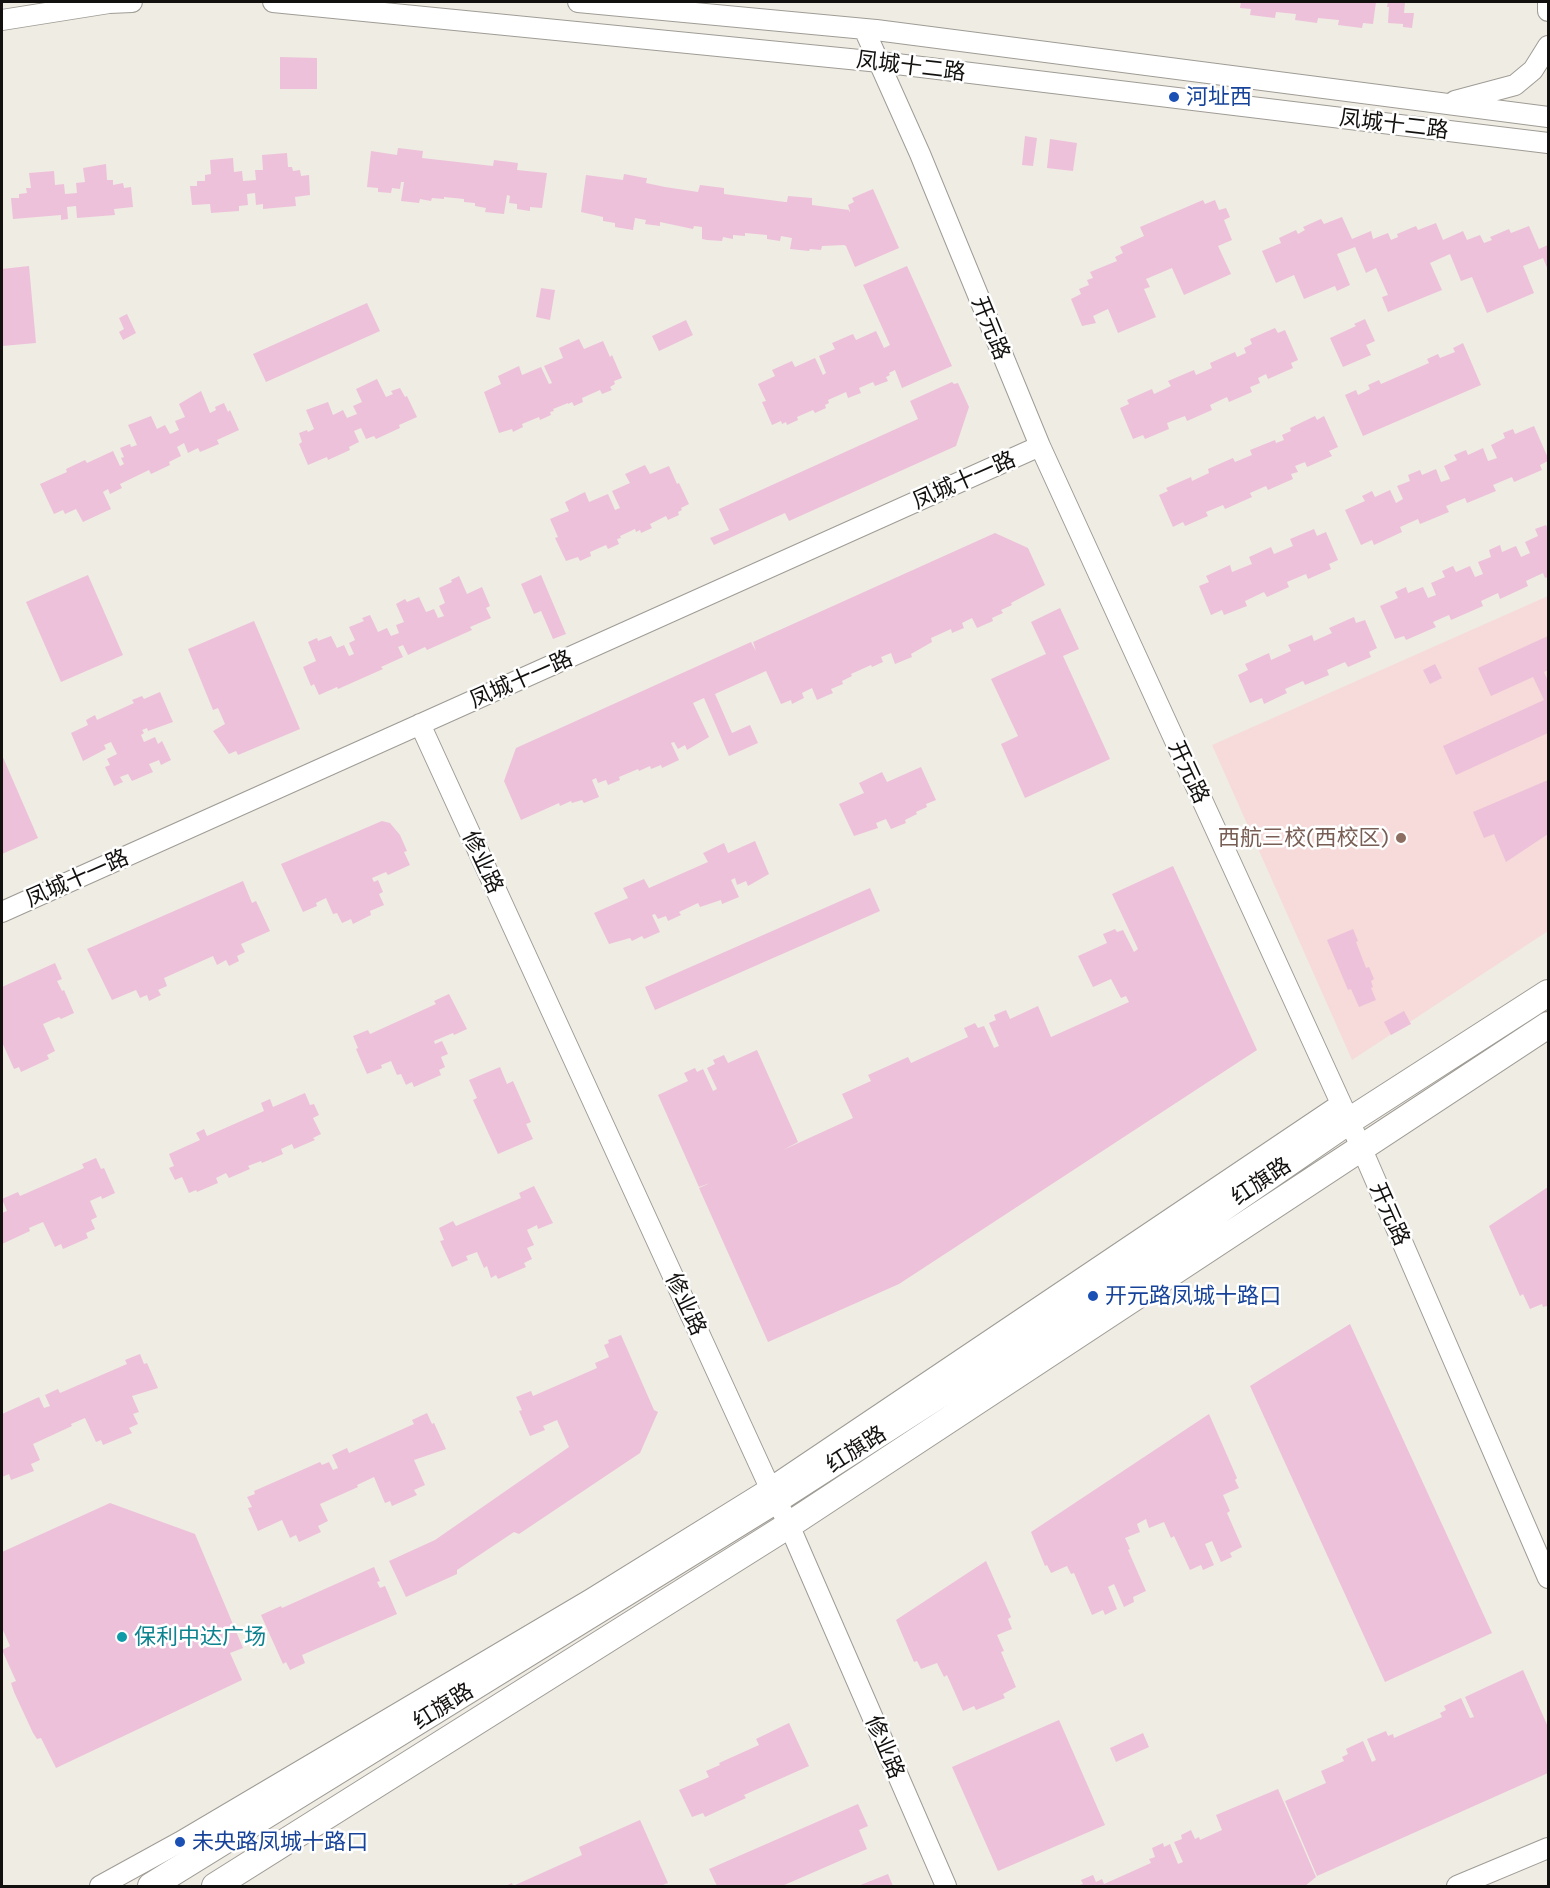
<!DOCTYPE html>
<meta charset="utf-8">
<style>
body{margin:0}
#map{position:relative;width:1550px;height:1888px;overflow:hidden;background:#efece4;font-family:Commissioner,sans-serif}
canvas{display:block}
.frame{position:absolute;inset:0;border:3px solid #13110f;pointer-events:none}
</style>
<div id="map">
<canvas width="1550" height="1888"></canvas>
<div class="frame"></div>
</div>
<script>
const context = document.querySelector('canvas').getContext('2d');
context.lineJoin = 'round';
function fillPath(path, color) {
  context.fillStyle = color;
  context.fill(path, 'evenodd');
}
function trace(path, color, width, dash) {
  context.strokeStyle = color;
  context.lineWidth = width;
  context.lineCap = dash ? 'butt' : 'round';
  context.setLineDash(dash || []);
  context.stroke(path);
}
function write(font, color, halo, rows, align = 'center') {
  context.font = font + ' Commissioner,"Noto Sans SC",sans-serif';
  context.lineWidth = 5;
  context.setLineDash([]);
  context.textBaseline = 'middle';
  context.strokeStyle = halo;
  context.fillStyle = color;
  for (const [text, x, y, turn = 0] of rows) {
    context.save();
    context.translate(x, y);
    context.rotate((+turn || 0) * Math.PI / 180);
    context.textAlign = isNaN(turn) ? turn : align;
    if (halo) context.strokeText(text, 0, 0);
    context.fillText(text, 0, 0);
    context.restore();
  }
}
const education = new Path2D(`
 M1548,596v335l-196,129 -140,-315z`);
const building = new Path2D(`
 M1241,2h135l-3,22 -10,-1 -1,5 -24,-3 1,-5 -21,-2 -1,5 -22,-3 1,-6 -20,-2 -1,6 -25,-3 1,-6 -11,-1z
 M1388,2h17l-1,11h10l-2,15 -9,-1v-3l-15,-1 1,-16h-2z
 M280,57l37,1v31h-37z
 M1025,136l12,2 -4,28 -11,-1z
 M1050,139l27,4 -4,28 -26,-3z
 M398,148l25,3 -1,7 71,8 1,-6 24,3 -1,7 30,3 -5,35 -12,-1v4l-13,-2v-5l-8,-1 1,-7 -3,-1 -3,19 -19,-2 1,-4 -11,-2v-3l-11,-1v-3l-20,-2v2l-12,-1 -1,3 -11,-2 -1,4 -18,-2 3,-19h-3l-1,7 -8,-1 -1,5 -13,-1v-4l-11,-1 4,-36 26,4z
 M287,153l1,14h4l1,4 7,-1 1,6 8,-1 1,20 -15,2 1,9 -33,3v-5l-7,1 -1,-12 -8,1 1,11 -9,1v5l-28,2 -1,-9 -18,1 -2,-19h7v-5h8v-6l6,-1 -1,-14 23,-2 1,14 8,-1 1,10 13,-1 -1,-10h8l-1,-15z
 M106,164l1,16h6v5l10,-2 1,5 7,-1 2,20 -19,2 1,6 -38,3 -1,-12 -9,1 1,12 -7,1v-5l-48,4 -2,-21h8v-4l8,-1 -1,-5h5l-2,-15 25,-2 1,14 9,-1 1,10 12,-1 -1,-10 9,-1 -2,-14z
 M624,174l21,4h2l-1,5 19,4 33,5 2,-7 24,3v6l61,8h2l1,-6 24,2v7l37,5v2l1,-1 -2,-6 6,-3 -2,-4 21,-9 26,59 -44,19 -9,-21 -2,-1 -22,1 -1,4 -11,-1 -1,2 -19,-2 2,-11 -11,-2 -1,5 -13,-2v-4l-22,-2v3l-12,-1v4l-10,-2 -1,4 -15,-1 -5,-1v-12l-8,-1 -1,3 -33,-7v4l-15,-2 1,-4 -11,-2 -2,12 -18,-3v-4l-12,-2v-4l-22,-5 5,-37 37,5z
 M1203,200l2,4 10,-4 4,10 7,-2 4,9 -6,3 8,20 -14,6 13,28 -47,21 -12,-27 -26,11 4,8 -6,2 12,28 -38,16 -10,-24 -15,7 3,7 -14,3 -11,-27 10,-5 -2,-5 10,-4 -2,-5 6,-2 -3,-6 27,-11 -2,-4 8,-4 -3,-6 24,-11 -4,-9z
 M1342,217l10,22 19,-8 2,8 15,-6 3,7 7,-3 -1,-3 19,-8 2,4 18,-7 7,17 20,-9 4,9 13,-5 4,8 8,-3 -2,-3 19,-8 2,4 18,-7 10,23 9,-4v25l-5,-12 -20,8 11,27 -47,20 -15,-36 -11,4 -11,-27 -20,9 12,27 -54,22 -6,-15 6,-2 -12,-27 -10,5 -11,-26 -18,7 13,31 -13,6 -2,-5 -31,13 -10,-24 -18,8 -14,-32 19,-8 -2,-5 17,-8 2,4 7,-4 -2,-3 18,-8 3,5z
 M29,266l7,77 -34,3v-77z
 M907,266l45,100 -50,22 -7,-18 -6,3 1,2 -4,2 2,4 -13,5 -2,-4 -14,6 2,5 -13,5 -2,-6 -18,8 1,3 -4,2 1,3 -11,5 -2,-3 -16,7 1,3 -11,5 -1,-3 -4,2 -1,-3 -9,4 -10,-23 4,-1 -8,-17 17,-8 -3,-6 20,-9 3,6 20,-9 8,17 3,-2 -7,-17 16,-7 -3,-6 21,-9 3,6 20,-9 8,17 6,-3 -27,-60z
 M541,288l14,2 -5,30 -14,-3z
 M367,303l13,28 -114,51 -13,-28z
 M127,314l9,19 -13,7 -4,-8 5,-3 -5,-11z
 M1365,319l10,22 -9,4 5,10 -28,12 -13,-29 26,-12 -2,-2z
 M686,320l7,15 -34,16 -7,-15z
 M1275,328l3,5 7,-3 13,30 -7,3 2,5 -25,11 -2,-5 -8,4 2,5 -10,4 2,5 -23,10 -2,-5 -17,8 2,5 -25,11 -2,-5 -18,7 2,6 -24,10 -2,-4 -10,4 -13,-31 9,-4 -2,-4 25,-11 2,5 17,-8 -3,-5 26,-11 2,5 16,-7 -2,-5 25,-11 2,5 9,-4 -2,-5 8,-4 -2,-5z
 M579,339l5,10 19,-8 7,16 2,-2 10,23 -8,3 1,3 -5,3 2,3 -10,4 -2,-4 -18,8 1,4 -9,4 -2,-4 -4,2v-1l-15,6 1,2 -4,1 1,3 -11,5 -1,-3 -17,7 1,3 -10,5 -1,-3 -13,4 -15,-41 17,-8 -3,-8 21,-10 3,9 19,-8 8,17 3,-1 -8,-17 19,-8 -4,-10z
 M1463,343l18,42 -118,51 -18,-41 11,-5 2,5 12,-6 -2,-4 11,-5 2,4 48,-21 -2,-4 11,-5 2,4 15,-6 -2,-4z
 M377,379l9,18 7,-3 -2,-3 9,-3 5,9 2,-1 10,21 -18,8 1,3 -24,11 -2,-3 -8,3 -5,-11 -7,3 5,11 -10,5 1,3 -22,10 -1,-3 -19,8 -9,-21 3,-2 -3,-9 8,-3 1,2 6,-3 -8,-19 22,-8 5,13 10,-5 4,8 10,-4 -4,-8 9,-4 -6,-13z
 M952,382l2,2 4,-1 11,24 -13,39 -167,75 -4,-8 -71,32 -4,-7 19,-8 -10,-21 199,-90 -8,-18z
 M201,391l9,22 6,-3 -1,-3 9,-4 4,9 2,-2 9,20 -22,10 2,4 -19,8 -2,-4 -10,5 -4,-10 -7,4 4,9 -12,6 1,3 -19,9 -2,-4 -29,14 2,4 -12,6 -2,-5 -5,3 8,17 -28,13 -7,-13 -11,5 -2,-4 -9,4 -14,-30 27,-12 -1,-3 19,-9 2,3 26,-12 7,15 4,-2 -3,-6 3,-1 -4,-9 10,-4 1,3 6,-2 -9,-20 23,-9 6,13 8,-4 5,9 9,-4 -4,-9 10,-4 -6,-13z
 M1315,416l2,4 7,-4 14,31 -9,4 3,5 -25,11 -2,-5 -10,4 3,6 -7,2 2,5 -25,11 -2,-4 -16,7 2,4 -27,12 -2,-4 -17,7 2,4 -23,10 -2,-4 -10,5 -14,-32 9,-4 -2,-3 25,-11 1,4 17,-8 -1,-4 25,-11 2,4 17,-7 -2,-5 25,-10 1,3 8,-3 -2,-5 9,-4 -1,-3z
 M1534,426l14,32v3l-8,4 2,5 -28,12 -2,-5 -19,8 3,6 -29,12 -2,-5 -10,4 -9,4 3,6 -29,12 -2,-5 -18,8 2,5 -28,13 -2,-5 -11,5 -16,-35 20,-9 -3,-5 10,-5 3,6 15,-7 6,13 7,-4 -6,-13 13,-5 -2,-6 12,-5 2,5 14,-6 5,13 9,-3 -6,-13 13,-6 -3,-5 12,-5 2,5 15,-7 5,13 9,-3 -6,-13 14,-7 -2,-5 10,-4 2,5z
 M645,465l5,9 19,-8 8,18 2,-1 10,21 -8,4 1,2 -4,2 1,3 -11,5 -2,-4 -16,8 2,4 -11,5 -1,-3 -4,2 -1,-3 -15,7 1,2 -4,1 2,5 -11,5 -2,-4 -16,7 1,4 -11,5 -2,-4 -12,4 -11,-23 3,-1 -8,-18 19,-8 -4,-9 20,-10 4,10 19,-8 7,16 5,-2 -8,-17 18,-8 -5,-9z
 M1546,525l2,4v48l-3,1 -2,-5 -17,8 2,5 -28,13 -2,-6 -17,8 2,5 -32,14 -2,-5 -16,7 3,5 -30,13 -2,-4 -9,3 -15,-33 18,-8 -3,-6 11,-5 2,6 15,-6 5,11 8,-3 -5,-12 14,-6 -3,-6 11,-5 3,6 14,-6 5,11 8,-3 -5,-12 13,-5 -2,-7 11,-5 2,7 14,-6 5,11 9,-4 -5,-11 13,-6 -3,-7z
 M1314,529l3,7 9,-4 12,28 -9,4 2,5 -23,10 -2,-5 -19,8 2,5 -22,10 -3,-5 -19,9 2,5 -23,9 -2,-5 -11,5 -12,-29 10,-4 -3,-6 24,-11 2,7 20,-8 -3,-7 22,-10 3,7 19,-8 -3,-7z
 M995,533l33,15 17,37 -34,18 1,2 -11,5 2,3 -11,5 1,3 -16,7 -5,-10 -10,5 2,5 -12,5 -1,-4 -20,9 1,4 -21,12 1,3 -17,7 -4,-11 -10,4 2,5 -11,5 -1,-2 -20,9 1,2 -10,5 1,3 -12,5 2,4 -16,7 -5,-12 -10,5 2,5 -12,6 -1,-4 -10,4 -15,-33 -51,23 17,39 18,-8 8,18 -29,13 -25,-58 -11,5 16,34 -22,13 -2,-5 -7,4 -4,-7 -3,1 8,17 -17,8 -1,-3 -10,4 -1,-3 -11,5 -1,-2 -19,8 1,3 -12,5 -2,-5 -8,3 -2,-5 -4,2 7,17 -15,6 -2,-3 -10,3 -1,-2 -11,5 -1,-3 -38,17 -17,-39 12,-33 235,-106 5,9 -3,-9z
 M88,575l35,80 -62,27 -35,-80z
 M541,575l25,59 -13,5 -12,-28 -7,3 -13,-30z
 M459,576l8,18 15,-7 8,19 -4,2 5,10 -21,9 2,3 -45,20 -2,-3 -17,8 -5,-10 -5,2 5,10 -22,10 2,2 -45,20 -1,-2 -18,8 -5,-11 -3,2 -8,-19 13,-6 -8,-19 9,-4 1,3 13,-5 6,12 7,-3 5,11 5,-2 -5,-11 6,-3 -6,-13 15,-6 -2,-3 8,-3 8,17 9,-4 4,8 8,-3 -3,-8 8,-3 -8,-18 9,-5 2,3 12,-5 7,15 8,-3 4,9 6,-2 -5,-10 6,-3 -6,-15 13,-6 -1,-2z
 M1060,608l19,41 -16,7 47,103 -85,39 -24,-54 17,-8 -27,-57 55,-25 -15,-32z
 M1354,617l2,6 9,-3 12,28 -8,4 2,5 -23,10 -3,-5 -18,8 2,5 -24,10 -2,-4 -18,8 2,4 -23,11 -2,-6 -12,5 -12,-28 10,-5 -3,-6 24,-11 2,7 20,-9 -3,-6 24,-10 2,6 18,-8 -3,-5z
 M254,621l46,108 -62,26 -2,-4 -7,3 -16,-23 12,-7 -7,-16 -5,2 -25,-61z
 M1548,636v34l-4,2 4,9v52l-92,42 -13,-29 101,-46 -11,-23 -42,19 -13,-28z
 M1435,664l7,14 -12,6 -7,-14z
 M160,692l13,30 -25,9 -1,-3 -5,2 2,3 -3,2 3,7 11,-5 3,7 4,-3 9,19 -10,5 -2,-5 -10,4 4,8 -21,9 -4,-7 -8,3 3,5 -9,4 -9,-19 5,-2 -3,-6 10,-5 -6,-12 -7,3 2,4 -23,12 -12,-28 17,-8 -2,-5 9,-5 2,5 37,-17 -2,-3 10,-4 2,3z
 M2,755l36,83 -36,16z
 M921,767l15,33 -10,4 1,3 -11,5 1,2 -12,6 1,3 -15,6 -5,-10 -10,4 2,5 -24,8 -15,-32 25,-11 -5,-10 23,-11 5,10z
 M1548,780v54l-42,28 -12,-28 -10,4 -11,-26z
 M382,821l8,2 10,12 7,16 -3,1 6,13 -22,10 -2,-3 -14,6 2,4 4,-2 5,12 -4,2 5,11 -14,6 1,4 -18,9 -2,-5 -9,4 -5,-10 -4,1 -7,-16 -10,5 1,3 -14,6 -22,-48z
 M755,841l14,33 -21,12 -2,-5 -9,4 -2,-7 -4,2 8,17 -17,7 -1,-4 -21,7 -2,-4 -19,9 2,3 -13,6 -2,-5 -8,3 -3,-5 -3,1 8,17 -16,7 -2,-3 -10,5 -2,-3 -21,6 -15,-31 34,-15 -5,-10 21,-9 5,9 59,-26 -5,-9 21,-10 4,10z
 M1173,866l84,184 -358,234 -131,58 -69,-154 11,-5 -11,4 -41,-92 30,-14 -4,-8 11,-5 2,4 6,-3 10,22 4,-2 -10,-21 8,-4 -2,-4 11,-5 4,8 29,-13 41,92 -15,8 70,-32 -11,-24 29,-13 -3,-6 40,-18 3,6 57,-26 -4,-9 11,-5 3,5 6,-2 10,22 5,-2 -10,-23 7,-3 -2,-5 12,-5 4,9 28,-13 13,31 78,-35 -3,-6 -5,2 -10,-19 -18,8 -15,-31 29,-13 -4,-9 12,-5 2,3 6,-2 11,22 4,-3 -26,-55z
 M243,881l9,22 4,-2 14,30 -29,13 4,8 -8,4 2,5 -10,5 -3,-6 -9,5 -4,-9 -49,22 3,8 -9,4 3,5 -12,6 -2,-6 -7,3 -4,-8 -24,10 -25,-51z
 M870,888l10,23 -225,99 -10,-23z
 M1353,929l5,12 -2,1 10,26 3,-1 5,12 -3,2 2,6 -2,1 5,12 -17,7 -8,-18 -3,1 -21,-50z
 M55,963l7,16 -5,2 5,10 2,-1 10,23 -13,6 -2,-2 -16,7 12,27 -8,4 2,4 -28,13 -2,-5 -5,2 -12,-27v-55z
 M449,994l18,35 -13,6 -1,-2 -19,8 1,3 7,-3 6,13 -7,3 4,10 -6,3 2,5 -27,12 -2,-5 -6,3 -5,-11 -4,1 -6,-14 -10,4 1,3 -15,6 -11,-25 2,-1 -5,-12 15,-6 2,4 66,-30 -2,-3z
 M1404,1011l7,13 -20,11 -7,-13z
 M500,1067l7,17 6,-3 18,41 -5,2 7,15 -35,15 -25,-54 4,-2 -8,-18z
 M305,1093l5,12 4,-1 5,11 -6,3 8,16 -8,4 2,2 -21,9 -2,-5 -11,5 2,5 -21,9 -1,-2 -13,5 2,3 -21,9 -3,-5 -10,5 2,5 -21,9 -1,-2 -7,3 -7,-16 -7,3 -6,-12 5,-2 -5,-12 31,-14 -4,-7 8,-4 3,7 57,-25 -3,-8 9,-4 3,8z
 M96,1158l5,11 3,-1 11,25 -13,6 -1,-3 -11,5 7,16 -6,3 4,9 -9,4 2,5 -25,11 -2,-5 -6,3 -12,-25 -14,6 1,3 -28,13v-31l5,-2 -5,-12 16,-7 2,4 64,-28 -2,-4z
 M534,1186l19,37 -15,6 -1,-4 -10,5 7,15 -7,3 5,11 -8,4 2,4 -28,12 -2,-4 -5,3 -4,-12 -3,2 -7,-16 -11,4 2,4 -16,7 -12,-26 4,-1 -5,-12 14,-7 3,5 65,-28 -2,-5z
 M1548,1187v122l-1,-3 -4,1 -1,-3 -12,5 -7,-15 -3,2 -31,-70z
 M1350,1324l142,309 -107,49 -135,-296z
 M621,1335l33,75 4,2 -18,41 -121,81 -5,-2 -57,38v4l-51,23 -17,-36 46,-21 134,-93 -12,-27 -14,6 2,4 -15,6 -11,-25 3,-1 -6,-13 15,-6 2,5 64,-28 -2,-5 14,-6 -5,-12 5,-2 -1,-3z
 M140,1354l4,10 3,-1 11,25 -26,8 7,16 -6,2 5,10 -9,4 3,5 -29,12 -2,-5 -5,2 -11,-24 -14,6 1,2 -39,18 7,16 -9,4 3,7 -23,9 -2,-6 -7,3v-63l37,-17 5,11 6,-2 -5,-11 13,-6 2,4 67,-29 -2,-4z
 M427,1413l5,11 2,-1 12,26 -32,11 11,25 -11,5 3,5 -25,11 -2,-5 -5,2 -11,-26 -17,8 1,2 -38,17 8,17 -10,5 3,6 -22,10 -3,-7 -6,3 -8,-18 -24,11 -10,-23 4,-1 -5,-10 8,-3 -1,-3 66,-29 2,3 7,-3 4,8 5,-2 -6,-13 15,-7 2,5 65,-29 -2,-4z
 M1209,1414l28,64 -2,2 4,8 -16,7 7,16 -3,2 15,34 -12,6 2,4 -11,5 -9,-21 -7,3 9,21 -11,5 -2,-5 -11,5 -16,-34 -3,2 -7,-16 -15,6 -3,-9 -9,5 3,8 -15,6 5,11 -2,1 18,41 -13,6 1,5 -10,5 -10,-23 -6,3 9,22 -12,6 -2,-5 -11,5 -18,-42 -3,1 -4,-8 -16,7 -4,-8 -2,1 -14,-34z
 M110,1503l85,31 48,114 -13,5 12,27 -186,88 -15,-30 -4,1 -4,-6 -19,-41 -3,-9 5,-2 -14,-31 8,-4 -8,-18v-76z
 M986,1561l25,56 -3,2 4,10 -15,6 7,16 -3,1 15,35 -13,7 2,4 -29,12 -2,-4 -11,5 -16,-36 -3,2 -7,-14 -16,6 -4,-8 -3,1 -18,-42z
 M374,1567l6,14 -3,1 3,6 5,-2 12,28 -95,41 3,8 -15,7 -4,-8 -3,2 -22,-49 20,-9 1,2z
 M1523,1670l25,57v46l-231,103 -32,-75 41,-18 -5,-12 23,-10 -2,-4 6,-3 -2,-5 17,-8 9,21 4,-2 -9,-21 19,-8 2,5 5,-2 1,4 48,-21 -2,-4 6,-3 -2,-4 17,-8 9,20 4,-1 -9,-20z
 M1059,1720l46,105 -107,46 -46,-104z
 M789,1723l20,43 -65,29 2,3 -41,19 -2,-4 -11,4 -13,-27 30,-13 -3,-6 14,-6 -1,-2 40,-18 -3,-6z
 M1143,1733l6,14 -33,15 -6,-14z
 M1278,1789l38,88 -11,9h-229l7,-2 -2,-4 12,-5 3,7 6,-3 2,5 47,-21 -2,-4 6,-2 -3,-9 11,-5 1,4 6,-3 8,20 5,-2 -9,-20 8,-3 -1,-4 10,-5 4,9 4,-2 1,3 22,-10 -6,-15z
 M858,1804l10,22 -9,4 8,19 -85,37h-65l-8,-17z
 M640,1820l28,63 -8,3h-155l7,-3 1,3 69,-31 -3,-8z
 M888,1874l5,12h-35z`);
const minor = new Path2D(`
 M273,2l607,60 668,81
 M578,2l298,28 672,87
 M1548,2v9
 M2,20l107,-17 23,-1
 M864,29l56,125 120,292 321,701 187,431
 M1455,101l60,-16 18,-15 15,-24
 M420,724l350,764 19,37 157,361
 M2,912l1038,-466
 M100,1886l80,-44 411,-243 179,-111 571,-384
 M1457,1886l91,-38`);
const major = new Path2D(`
 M151,1886l625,-386 351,-226 222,-153 199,-128
 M215,1886l574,-361 759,-500`);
const markers = [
 [1174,97,6,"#1a4fb4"],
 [1401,838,6,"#8d6e63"],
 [1093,1296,6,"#1a4fb4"],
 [122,1637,6,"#0f9aa8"],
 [180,1842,6,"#1a4fb4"]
];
const streetNames = [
 ["凤城十二路",911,66,7],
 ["凤城十二路",1394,124,7],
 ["开元路",991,328,68],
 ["凤城十一路",964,480,-24],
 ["凤城十一路",521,679,-24],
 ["开元路",1189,772,65],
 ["修业路",483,862,65],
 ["凤城十一路",77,878,-24],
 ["红旗路",1261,1181,-34],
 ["开元路",1390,1214,66],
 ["修业路",686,1304,65],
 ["红旗路",856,1449,-33],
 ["红旗路",443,1706,-32],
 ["修业路",885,1747,67]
];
const transitNames = [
 ["河址西",1186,97],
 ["开元路凤城十路口",1105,1296],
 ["未央路凤城十路口",192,1842]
];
const educationNames = [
 ["西航三校(西校区)",1389,838]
];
const cultureNames = [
 ["保利中达广场",134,1637]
];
fillPath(education, '#f6dbda');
fillPath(building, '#edc1d9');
trace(minor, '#9f9c95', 22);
trace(major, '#9f9c95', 28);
trace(minor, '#fff', 20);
trace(major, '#fff', 26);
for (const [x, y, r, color] of markers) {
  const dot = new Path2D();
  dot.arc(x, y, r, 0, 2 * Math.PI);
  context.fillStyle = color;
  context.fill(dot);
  trace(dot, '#fff', 2);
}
write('22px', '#13110f', '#fff', streetNames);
write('22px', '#164399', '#fff', transitNames, 'left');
write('22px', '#785e54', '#fff', educationNames, 'right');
write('22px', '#0d838f', '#fff', cultureNames, 'left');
</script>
